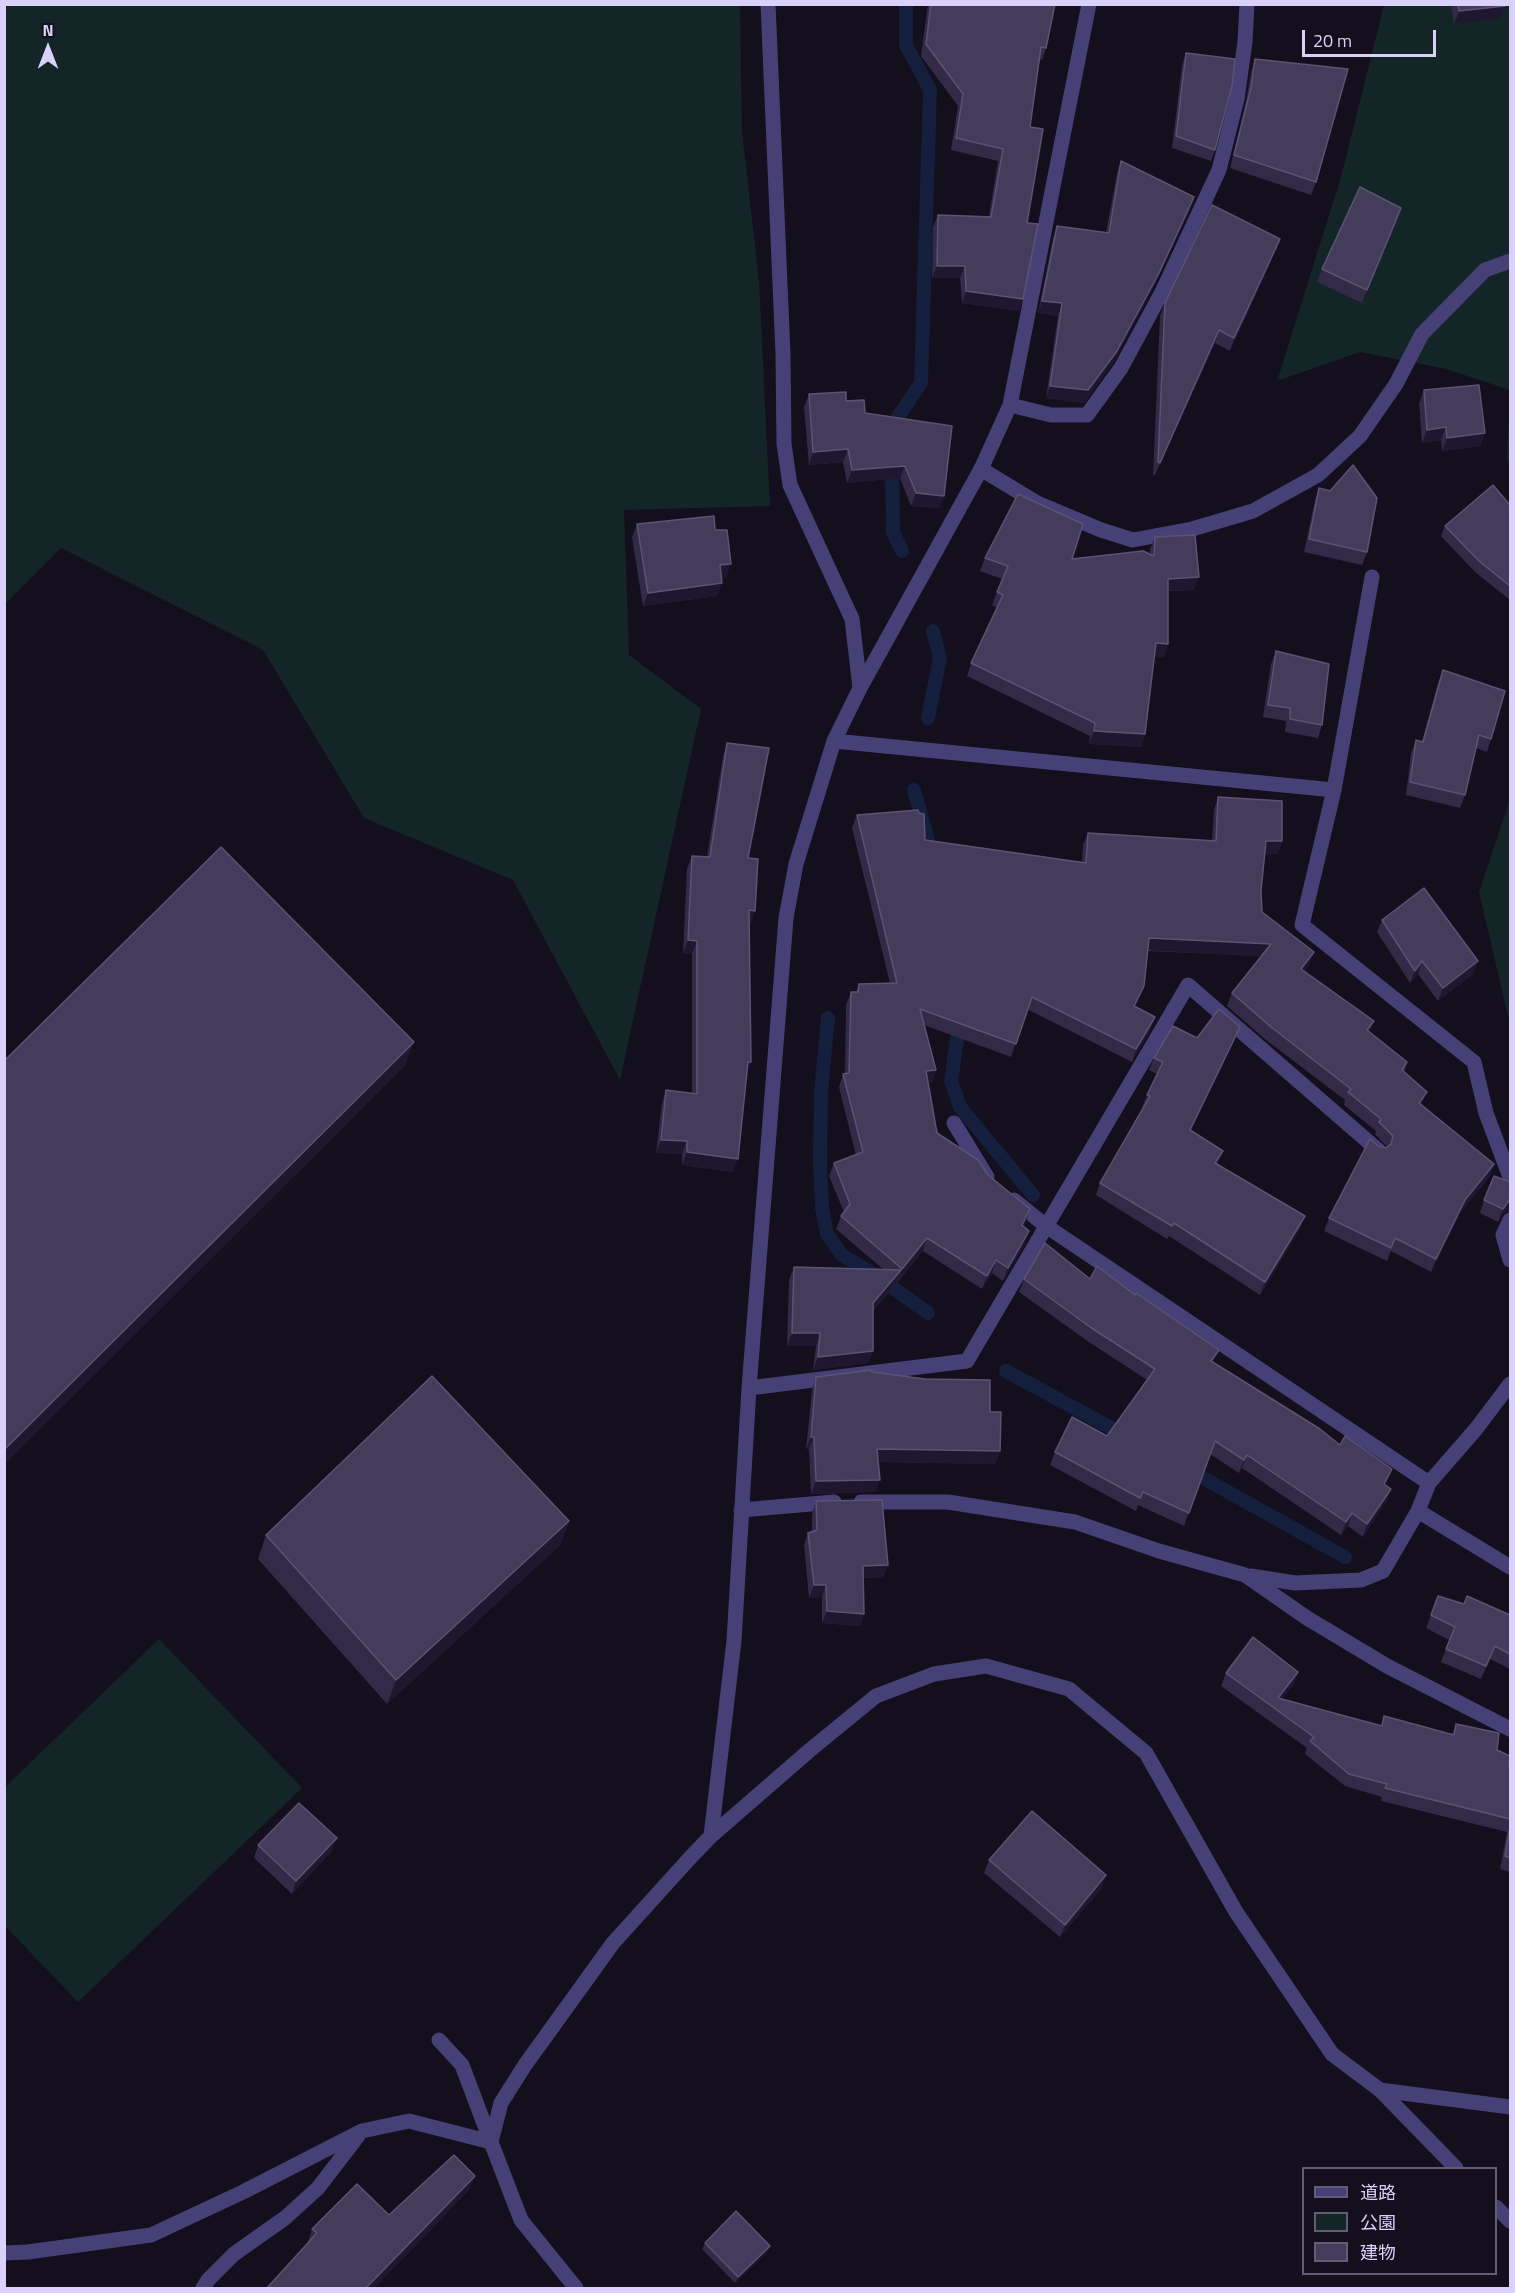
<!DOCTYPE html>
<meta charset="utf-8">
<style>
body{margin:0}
#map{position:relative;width:1515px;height:2293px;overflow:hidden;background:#130f1d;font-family:"Titillium Web","Noto Sans JP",sans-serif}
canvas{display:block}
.frame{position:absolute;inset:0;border:6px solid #d9d1f9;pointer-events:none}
.legend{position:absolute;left:1302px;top:2167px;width:195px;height:108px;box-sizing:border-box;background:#130f1d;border:2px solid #625d75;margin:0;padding:8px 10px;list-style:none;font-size:18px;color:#d9d1f9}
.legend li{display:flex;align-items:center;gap:12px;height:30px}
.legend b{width:30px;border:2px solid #625d75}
.north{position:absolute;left:18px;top:18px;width:60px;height:60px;-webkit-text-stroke:4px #130f1d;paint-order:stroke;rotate:0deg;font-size:16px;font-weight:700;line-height:24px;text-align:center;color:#d9d1f9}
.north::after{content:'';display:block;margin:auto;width:21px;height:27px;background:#d9d1f9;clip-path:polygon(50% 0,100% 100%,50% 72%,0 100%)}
.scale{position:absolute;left:1302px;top:30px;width:134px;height:27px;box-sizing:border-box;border:3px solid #d9d1f9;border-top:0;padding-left:8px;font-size:18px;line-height:21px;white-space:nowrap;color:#d9d1f9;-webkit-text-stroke:4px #130f1d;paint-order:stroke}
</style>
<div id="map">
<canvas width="1515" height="2293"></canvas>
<div class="frame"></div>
<ul class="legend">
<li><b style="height:8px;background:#474076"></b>道路</li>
<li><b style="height:16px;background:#132526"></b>公園</li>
<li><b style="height:16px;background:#443c5b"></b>建物</li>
</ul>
<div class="north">N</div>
<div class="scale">20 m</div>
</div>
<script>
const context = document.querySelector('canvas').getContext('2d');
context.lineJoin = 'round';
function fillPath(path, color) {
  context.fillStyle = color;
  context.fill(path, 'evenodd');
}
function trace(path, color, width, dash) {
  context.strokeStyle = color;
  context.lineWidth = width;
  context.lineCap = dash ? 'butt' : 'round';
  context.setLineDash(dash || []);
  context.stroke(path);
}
const green = new Path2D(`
 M5,4l735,1 2,127 17,148 11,226 -146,4 5,145 72,54 -81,371 -107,-200 -149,-62 -101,-168 -202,-102 -56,56z
 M1384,5h126v461l-3,-7 3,-69 -64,-21 -86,-17 -83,29 64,-204z
 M1510,799v226l-31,-133z
 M159,1639l143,149 -224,214 -73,-76v-139z`);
const stream = new Path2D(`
 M892,434v-8l29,-43 9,-293 -24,-45v-41
 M892,462l1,70 9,19
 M928,718l12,-60 -7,-27
 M914,790l19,68
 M828,1018l-7,74 -1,66 2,50 5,26 15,21 33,20 53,38
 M960,1019l-9,62 9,26 73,88
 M1006,1371l122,66
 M1187,1469l158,88`);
const minor = new Path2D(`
 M768,4l15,350 1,90 6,41 62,134 8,69
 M1010,405l41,10h36l34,-47 42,-78 56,-120 18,-71 8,-57 2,-38
 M981,469l56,34 64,27 32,10 59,-11 61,-18 65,-36 42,-39 36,-52 26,-50 63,-64 25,-9
 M1372,577l-38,213 -32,135 172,137 12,51 24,64
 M834,741l500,49
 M954,1123l33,54
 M1014,1200l32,26 383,257
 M1510,1220l-7,15 7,25
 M1510,1384l-34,45 -47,54 -11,28 92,56
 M749,1388l218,-27 221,-376 191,166
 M861,1502h87l127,20 84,29 86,24 62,43 80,48 123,63
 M741,1510l93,-8
 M1251,1576l44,7 66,-3 22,-9 35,-60
 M711,1836l23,-195 15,-253 37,-470 10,-54 38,-123 26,-53 121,-219 29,-64 79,-401
 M439,2040l23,25 29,77
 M1380,2090l130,17
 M4,2253l24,-1 123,-17 92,-43 119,-61 47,-10 82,21
 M203,2288l5,-8 26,-26 51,-36 33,-30 40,-52`);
const tertiary = new Path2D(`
 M1496,2207l14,14
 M576,2288l-55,-68 -30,-78 10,-39 24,-38 88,-122 76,-84 22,-23 99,-86 66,-54 58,-22 52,-8 83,23 77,64 90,159 96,142 48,36 76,78`);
const wall = new Path2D(`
 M928,4h127l-9,44 -4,12 -3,-1 -9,68 -7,172 -4,12 -57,-8 -2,-25h-28l1,-51 5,-12 51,1 9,-55 -47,-11 7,-44 -37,-50z
 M1451,4h54v2l-5,13 -46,5z
 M1186,53l29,97 -4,11 -39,-13 10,-83z
 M1255,59l61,123 -5,13 -81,-27 16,-67 5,-29z
 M1121,161l69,48 -36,77 -41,77 -29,40 -38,-5 12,-82 -20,-3 15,-74 4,-13 49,7 11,-60z
 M1396,221l-34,82 -45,-21 5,-13z
 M1280,239l-5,13 -45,99 -15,-8 -60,132h-2l7,-159 5,-13z
 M1424,390l61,43 -5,13 -38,5 -1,-11 -19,3 -3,-40z
 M809,394l37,7 19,12 75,95 -29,-2 -11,-28 -53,5 -4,-21 -34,3 -5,-58z
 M1319,488l48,64 -5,13 -58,-13 11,-52z
 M1510,505v95l-35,-28 -34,-36 4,-10z
 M637,524l78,6 11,47 -5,1 1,5 -5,13 -74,10 -11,-69z
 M1155,537l39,53 -26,1v53l-4,13 -10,-1 -9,78 -4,13 -52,-3 1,-8 -123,-60 4,-13 26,-55 -5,-3 10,-26 -22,-8 5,-13 87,1 78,-5v-5z
 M1276,651l46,74 -4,13 -33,-6 1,-11 -23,-4 8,-53z
 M1443,670l48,69 -4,13 -11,-4 -11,47 -5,13 -54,-13 5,-42 5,-13 6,1 16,-58z
 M727,743l21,115 3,66h-2l-3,151 -13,97 -51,-7v-11l-26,-1 6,-50 4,-13 26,3v-139l-9,-1 4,-84 5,-13 15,1 16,-101z
 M1218,797l64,44 -4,13h-13l-4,37 1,21 47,53 -5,6 66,61 37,30 -3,10 18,33 72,59 -4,12 -30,37 -29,59 -40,-21 -4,10 -63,-30 5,-13 49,-72 9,1 -12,-13 1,-3 -32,-26 1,-5 -79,-60 -39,-34 5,-13 29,-37 -113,-5 -4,35 -9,21 16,22 -19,33 -105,-53 -16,48 -87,-32 12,45 -4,13h-4l9,50 51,42 38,47 -3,4 2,18 -22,37 -11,-8 -10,16 -59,-38 -50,60v40l-5,12 -55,7 3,-24h-29l2,-66 5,-13 89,2 -47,-40 5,-13 3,-4 -15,-36 5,-13 22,-8 -17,-68 4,-13h2l1,-69 5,-13h5l3,-8 31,-1 -38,-155 5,-13 68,25 157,22 1,-17 5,-12 124,8 2,-31z
 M1382,920l91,54 -35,27 -20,-27 -8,9 -33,-51z
 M1240,1027l-5,12 -44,91 32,21 -5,13 82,65 -40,66 -91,-59 -2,3 -71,-44 4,-12 44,-75 -2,-1 5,-12 10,-21 -8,-4 5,-12 43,-20z
 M1510,1182v30h-5l-7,10 -18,-9 4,-13z
 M1024,1279h66l124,84 126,82 47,36 -2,4 6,4 -5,13 -23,35 -15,-11 -7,9 -99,-67 -3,5 -29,-19 -26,72 -46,-21 -2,6 -86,-46 5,-13 52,-16 40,-56 -61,-40 -67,-48z
 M872,1372l53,7 65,33 10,39 -5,13 -116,-2 -3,30 -65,2 -2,-45h-3l6,-59 4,-13z
 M816,1501l72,64 -5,12 -20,1 1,36 -4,12 -38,-3v-26l-13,1 -5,-53 4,-12 4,-1v-19z
 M569,1521l-9,24 -173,159 -129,-145 8,-24z
 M1438,1596l26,8 46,11v54l-20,-10 -9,20 -40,-17 8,-22 -23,-12z
 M1298,1672l-5,13 -11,14 99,27 3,-10 68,19 4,-11 41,26 12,17 1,1v104l-10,-3 7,-37 -126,-31 1,-4 -37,-11 -40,-32 2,-6 -86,-62 5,-13z
 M258,1845l74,6 -40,43 -38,-36z
 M989,1860l113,28 -42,49 -76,-64z
 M470,2189l-97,100h-107l42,-47 4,-13 77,-14z
 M705,2243l65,3 -3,6 -32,31 -33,-34z`);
const shadedWall = new Path2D(`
 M1505,6l-5,13 -46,5 5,-13z
 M1194,197l-4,12 -36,77 -41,77 -29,40 -38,-5 4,-12z
 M1401,208l-5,13 -34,82 5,-13z
 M1280,239l-5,13 -45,99 4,-13z
 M937,266h28l-5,12h-28z
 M966,291l57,8 -4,12 -57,-8z
 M1042,301l20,2 -4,13 -20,-3z
 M1219,330l-4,13 -60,132 5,-12z
 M1446,427l-5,13 -19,3 5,-13z
 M1485,433l-5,13 -38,5 5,-13z
 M848,449l-5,13 -34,3 4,-13z
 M905,466l-5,12 -53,5 5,-13z
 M916,493l28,3 -4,12 -29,-2z
 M731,564l-5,13 -11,1 5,-13z
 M1199,577l-5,13 -30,1 4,-12z
 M722,583l-5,13 -74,10 5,-13z
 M1156,643l12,1 -4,13 -13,-1z
 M1094,731l51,3 -4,13 -52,-3z
 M1266,841h16l-4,13h-17z
 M749,910l6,1 -4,13 -7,-1z
 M1149,938l122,6 -5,13 -121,-7z
 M688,940l9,1 -5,13 -9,-1z
 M1314,952l-5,13 -13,17 5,-13z
 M1422,961l-4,13 -8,9 5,-12z
 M1478,961l-5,13 -35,27 5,-13z
 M1144,986l-5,13 -9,20 4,-13z
 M1155,1017l-4,12 -19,33 4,-13z
 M1374,1021l-5,13 -2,-4z
 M1240,1027l-5,12 -50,103 5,-12z
 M414,1042l-9,24 -401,399v-15z
 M748,1062h3l-5,13z
 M936,1070l-4,13 -11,1 5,-13z
 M1427,1092l-5,12 -8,11 5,-12z
 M661,1140l26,1 -5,13 -26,-1z
 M1223,1151l-4,12 -8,12 4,-12z
 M687,1152l51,7 -5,13 -51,-7z
 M1494,1164l-4,12 -30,37 -29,59 5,-13 29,-59z
 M1510,1199v13h-5l-7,10 5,-13z
 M1030,1209l-4,13 -9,16 5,-13z
 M1305,1216l-5,13 -40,66 5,-13z
 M1029,1231l-4,13 -22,37 5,-13z
 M927,1238l-4,13 -26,30 5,-12z
 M996,1260l-4,13 -10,16 5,-13z
 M901,1270l-5,13 -28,33 5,-13z
 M792,1333h28l-4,13h-29z
 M1219,1350l-5,12 -3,-1z
 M873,1351l-5,12 -55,7 5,-13z
 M811,1437h3l-5,12h-3z
 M877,1449l123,2 -5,13 -122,-2z
 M1247,1455l-5,13 -3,5 5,-13z
 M1392,1469l-5,12 -8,16 5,-13z
 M880,1480l-4,12 -65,2 5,-13z
 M1391,1489l-5,13 -23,35 4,-13z
 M1352,1513l-4,13 -7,9 5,-13z
 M569,1521l-9,24 -173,159 9,-24z
 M888,1565l-5,12 -24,1 4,-12z
 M814,1585h12l-4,12 -13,1z
 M827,1611l37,3 -4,12 -38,-3z
 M1298,1672l-5,13 -18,23 3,-10z
 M337,1838l-5,13 -40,43 4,-13z
 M1106,1875l-4,13 -42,49 5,-12z
 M475,2176l-5,13 -97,100h-8z
 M770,2246l-3,6 -32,31 3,-6z`);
const building = new Path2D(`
 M931,4h124l-9,44 -5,-1 -11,80 13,2 -16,94 11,1 -15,75 -57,-8 -1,-25h-28l1,-51 53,2 12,-68 -47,-11 7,-44 -37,-50z
 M1458,4h47v2l-46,5z
 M1186,53l49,6 -3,27 -17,64 -39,-14z
 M1255,59l93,10 -32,113 -82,-27 17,-67z
 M1121,161l73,36 -35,76 -42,78 -29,39 -38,-4 12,-83 -20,-2 15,-75 52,7z
 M1360,187l41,21 -34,82 -45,-21z
 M1212,205l68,34 -46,99 -15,-8 -59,133 -2,-1 7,-159z
 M1479,385l6,48 -38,5 -1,-11 -19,3 -3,-40z
 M846,392v9l18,-1 1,13 87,13 -8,70 -28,-3 -11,-27 -53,4 -4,-21 -35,3 -4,-58z
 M1353,465l24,33 -10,54 -58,-13 10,-51 11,3z
 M1493,485l17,20v81l-31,-25 -34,-35z
 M1018,494l65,30 -11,35 71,-8 11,5 1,-19 40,-2 4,42 -31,2v65l-12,-1 -11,91 -51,-3 1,-8 -124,-60 32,-68 -6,-3 11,-26 -23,-8z
 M714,516l1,14h12l4,34 -11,1 2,18 -74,10 -11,-69z
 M1276,651l53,13 -7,61 -32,-6v-11l-22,-3z
 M1443,670l62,21 -14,48 -12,-4 -14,60 -55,-13 6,-42 7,2z
 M727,743l42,5 -21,110 10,1 -3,52 -6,-1 2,152h-3l-10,97 -51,-7v-11l-26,-1 5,-50 31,4v-153l-9,-1 4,-84 18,1z
 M1218,797l64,4v40h-16l-5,50 1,21 52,40 -13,17 73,52 -7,9 40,32 -5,8 25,22 -8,11 75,61 -29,36 -29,59 -41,-21 -4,10 -62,-30 41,-79 8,7 8,2 5,-4 2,-8 -14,-14 2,-3 -33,-27 3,-3 -80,-62 -39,-34 39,-49 -122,-6 -5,48 -10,20 21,11 -19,32 -104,-52 -16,47 -96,-35 16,61 -10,1 11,62 41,27 10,15 42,34 -8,16 7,6 -21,37 -12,-8 -9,16 -60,-38 -25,31 -61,-53 9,-12 -16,-41 29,-11 -20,-78 6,-1 2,-81h7l1,-8 38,-1 -40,-168 61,-5 1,3 5,1 1,26 161,23 2,-30 128,8z
 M221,847l193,195 -410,408v-389z
 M1424,888l54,73 -35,27 -21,-27 -7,10 -33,-51z
 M1219,1009l21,18 -50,103 33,21 -8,12 90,53 -40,66 -91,-59 -2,3 -72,-43 50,-87 -3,-1 16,-33 -9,-4 19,-32 24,12z
 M1494,1176l16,6v17l-7,10 -19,-9z
 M1045,1243l45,36 7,-13 38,29 1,-2 83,57 -8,11 109,68 20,16 5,-9 47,33 -8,15 7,5 -24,35 -15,-11 -6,9 -99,-67 -3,5 -29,-19 -26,72 -46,-21 -3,6 -85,-46 17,-35 35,19 48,-67 -65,-42 -66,-48z
 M794,1267l107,3 -28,33v48l-55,6 2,-24h-28z
 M872,1370v2l53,7 65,1v32h11l-1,39 -123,-2 3,31 -64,1 -2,-44h-3l5,-60z
 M432,1376l137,145 -173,159 -130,-145z
 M882,1500l6,65 -25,1 1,48 -37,-3 -1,-26h-12l-6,-52 9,-3 -1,-29z
 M1438,1596l26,8 3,-8 43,19v39l-15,-8 -9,20 -40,-17 9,-22 -24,-12z
 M1253,1637l45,35 -20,26 104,28 2,-10 70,19 2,-11 43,9 -2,17 13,6 -1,11 1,1v51l-125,-31 2,-4 -38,-10 -39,-33 4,-4 -88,-64z
 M299,1803l38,35 -41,43 -38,-36z
 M1032,1811l74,64 -41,50 -76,-65z
 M1510,1826v32l-5,-2z
 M454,2155l21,21 -110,113h-99l51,-56 -5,-4 45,-45 32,31z
 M736,2211l34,35 -32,31 -33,-34z`);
fillPath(green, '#132526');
trace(stream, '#131f3d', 14);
trace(minor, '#474076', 15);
trace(tertiary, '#474076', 15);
fillPath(wall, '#332a48');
fillPath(shadedWall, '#1e172f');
fillPath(building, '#443c5b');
trace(building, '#5c5374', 1.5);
</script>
